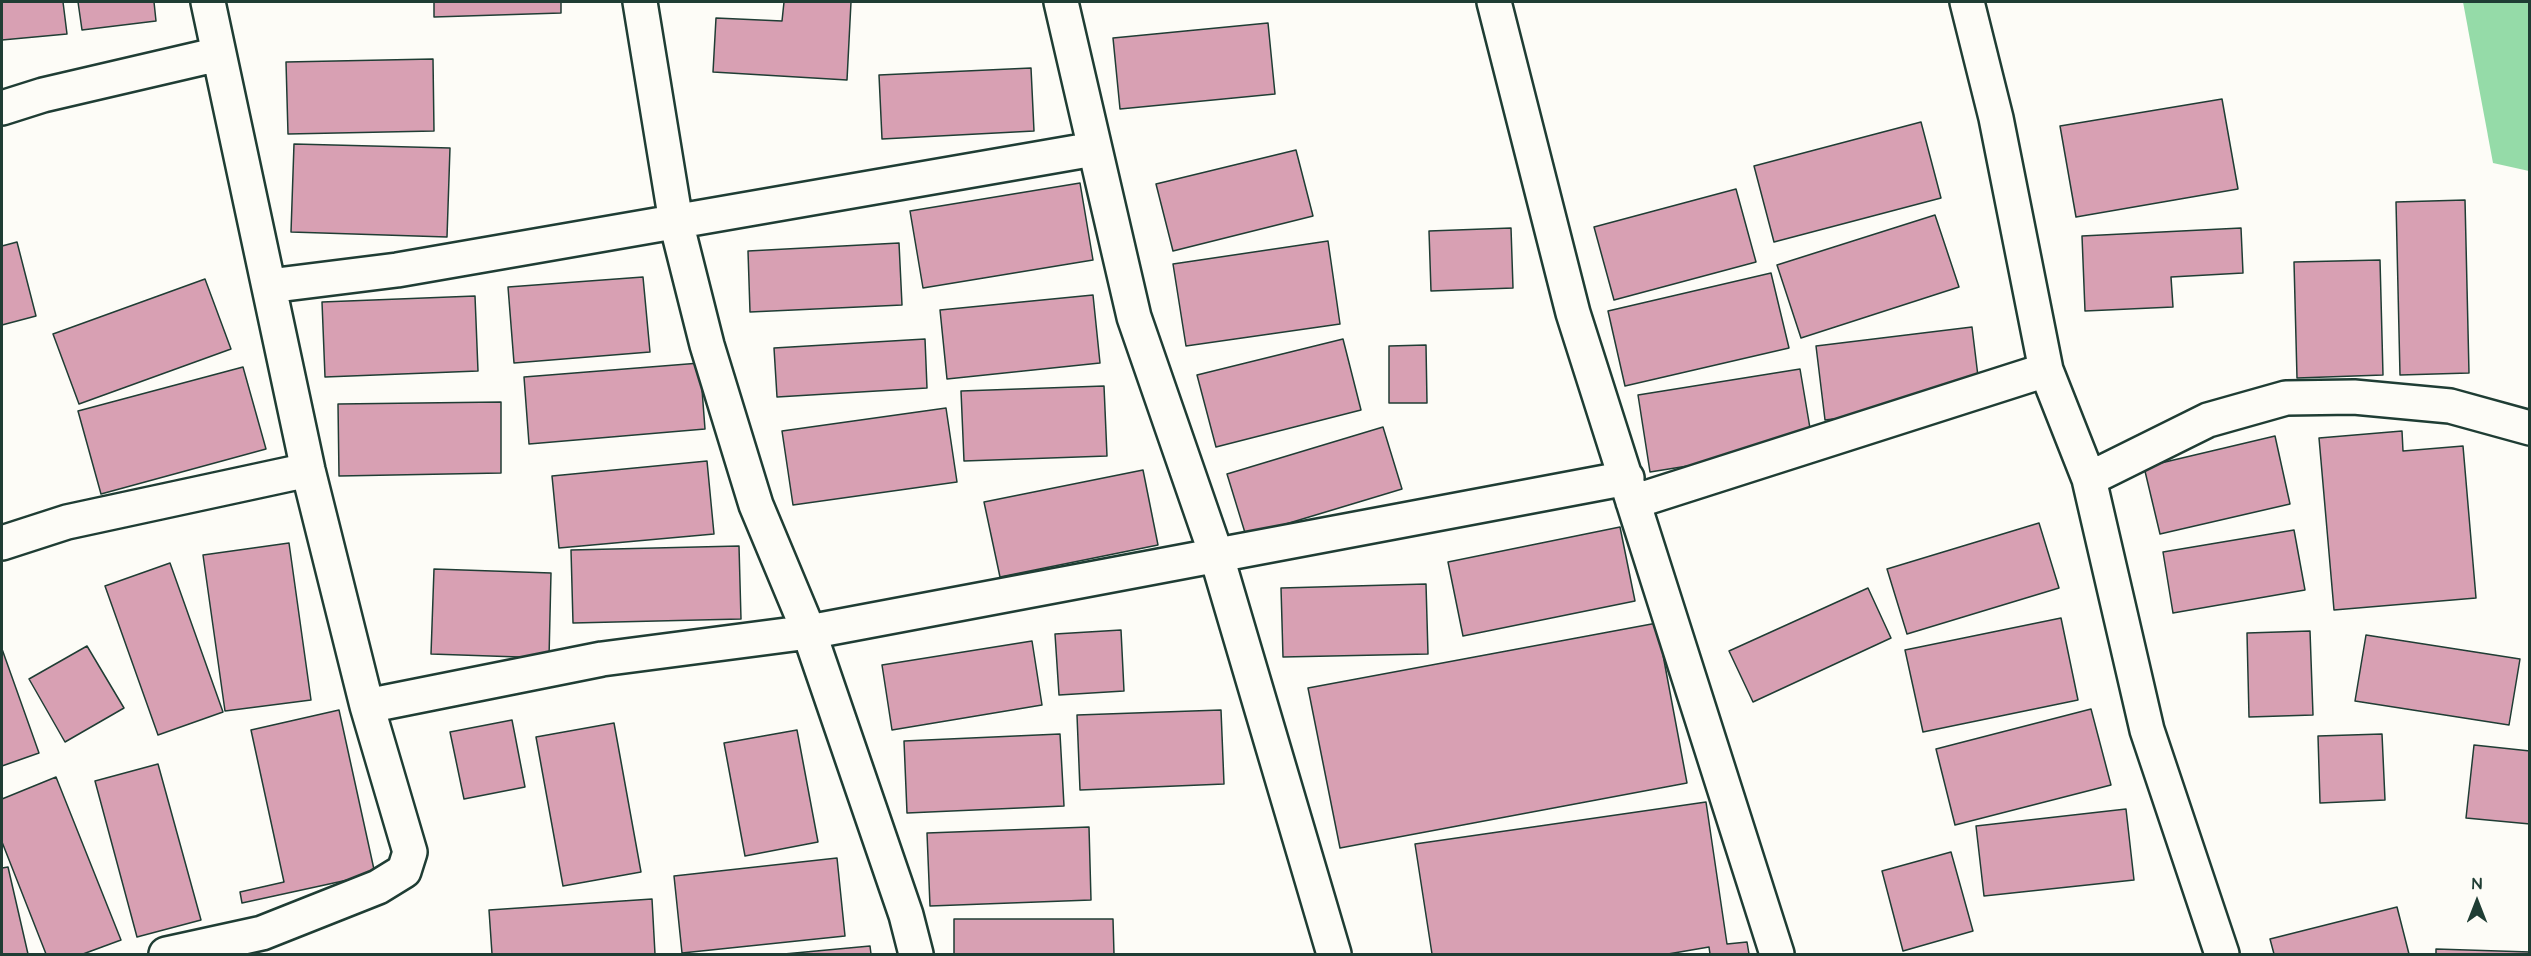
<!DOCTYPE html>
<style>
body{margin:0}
#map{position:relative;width:2531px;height:956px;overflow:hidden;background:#fdfcf7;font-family:"Architects Daughter",sans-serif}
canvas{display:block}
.frame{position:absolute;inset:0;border:3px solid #1f3d34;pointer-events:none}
.north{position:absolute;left:2447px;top:872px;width:60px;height:60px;-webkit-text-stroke:4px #fdfcf7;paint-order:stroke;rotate:0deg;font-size:16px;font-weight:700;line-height:24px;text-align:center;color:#1f3d34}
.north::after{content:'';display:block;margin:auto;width:21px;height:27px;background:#1f3d34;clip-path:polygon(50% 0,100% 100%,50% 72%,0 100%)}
</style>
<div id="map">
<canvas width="2531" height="956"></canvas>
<div class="frame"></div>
<div class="north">N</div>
</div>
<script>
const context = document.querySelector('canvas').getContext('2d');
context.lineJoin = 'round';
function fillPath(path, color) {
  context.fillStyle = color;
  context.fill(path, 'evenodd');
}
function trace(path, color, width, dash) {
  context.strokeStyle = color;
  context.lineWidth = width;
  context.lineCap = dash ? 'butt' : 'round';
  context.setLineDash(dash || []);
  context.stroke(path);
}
const green = new Path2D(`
 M2463,2h66v169l-36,-8z`);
const building = new Path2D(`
 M2,2h61l4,32 -65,6z
 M78,2h76l2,19 -74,9z
 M434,2h127v11l-127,4z
 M784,2h67l-4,78 -134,-8 3,-54 66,3z
 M1268,23l7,71 -155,15 -7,-71z
 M433,59l1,72 -146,3 -2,-72z
 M1031,68l3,63 -152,8 -3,-64z
 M2222,99l16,90 -162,28 -16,-91z
 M1921,122l20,76 -167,44 -20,-76z
 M294,144l156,4 -3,89 -156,-5z
 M1296,150l17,66 -140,35 -17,-67z
 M1080,183l13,77 -170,28 -13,-77z
 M1736,189l20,73 -142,38 -20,-73z
 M2465,200l4,173 -69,2 -4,-173z
 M1935,215l24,72 -158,51 -24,-73z
 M1511,228l2,60 -82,3 -2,-60z
 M2241,228l2,45 -72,4 2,30 -88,4 -3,-75z
 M1328,241l12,83 -154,22 -13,-82z
 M17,242l19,74 -34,9v-79z
 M899,243l3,62 -152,7 -2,-61z
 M2380,260l3,115 -86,3 -3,-116z
 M1771,273l18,75 -164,38 -17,-75z
 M643,277l7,75 -136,11 -6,-76z
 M205,279l26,70 -152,55 -26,-70z
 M1093,295l7,68 -153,16 -7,-69z
 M475,296l3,75 -153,6 -3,-75z
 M1972,327l9,74 -156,19 -9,-74z
 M925,339l2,49 -150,9 -3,-49z
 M1343,339l18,71 -145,37 -19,-72z
 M1426,345l1,58h-38v-57z
 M700,363l5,66 -176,15 -5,-67z
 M243,367l23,82 -165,45 -23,-83z
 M1800,369l13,77 -163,26 -12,-77z
 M1104,386l3,70 -143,5 -3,-70z
 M501,402v71l-162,3 -1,-72z
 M946,408l11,74 -164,23 -11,-74z
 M1383,427l19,62 -156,47 -19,-62z
 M2402,431l1,20 60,-5 13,152 -142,12 -15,-172z
 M2275,436l15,68 -130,30 -16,-67z
 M707,461l7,73 -155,14 -7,-72z
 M1143,470l15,75 -158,32 -16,-75z
 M2039,523l20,65 -152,46 -20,-65z
 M1620,527l15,74 -172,35 -15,-74z
 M2294,530l11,60 -132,23 -10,-61z
 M289,543l22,157 -86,11 -22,-156z
 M739,546l2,73 -168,4 -2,-73z
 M170,563l53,149 -65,23 -53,-149z
 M434,569l117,4 -2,85 -118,-4z
 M1426,584l2,70 -145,3 -2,-69z
 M1868,588l23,50 -138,64 -24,-51z
 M2061,618l17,82 -155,32 -18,-82z
 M1657,623l30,160 -347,65 -32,-160z
 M1121,630l3,61 -65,4 -4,-61z
 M2310,631l3,84 -64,2 -2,-84z
 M2366,635l154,24 -11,66 -154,-24z
 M1032,641l10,64 -150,25 -10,-65z
 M87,646l37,62 -59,34 -36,-63z
 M2,649l37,104 -37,13z
 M2091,709l20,76 -156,40 -19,-76z
 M339,710l36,164 -133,29 -2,-11 44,-10 -33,-152z
 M1221,710l3,74 -144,6 -3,-75z
 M512,720l13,67 -61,12 -14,-67z
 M614,723l27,149 -78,14 -27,-149z
 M797,730l21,112 -73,14 -21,-113z
 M1060,734l4,72 -157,7 -3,-72z
 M2382,734l3,66 -65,3 -2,-67z
 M2474,745l56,6v73l-64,-6z
 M158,764l43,156 -64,17 -42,-156z
 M56,777l65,163 -38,14h-37l-44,-112v-43z
 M1706,802l21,142 20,-2 2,12h-39l-1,-7 -41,7h-236l-17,-110z
 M2126,809l8,71 -150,16 -8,-70z
 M1089,827l2,73 -161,6 -3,-73z
 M1951,852l22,79 -70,20 -21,-80z
 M837,858l8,78 -163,17 -8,-77z
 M8,867l20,87h-26v-86z
 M652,899l3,55h-163l-3,-44z
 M2397,907l12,47h-135l-4,-15z
 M954,919h159l1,35h-160z
 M870,946l1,8h-87z
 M2436,949l94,3v2h-94z`);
const minor = new Path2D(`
 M640,2l36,220 31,123 49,160 53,127 97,283 10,39
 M1061,2l73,315 82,237 118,400
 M1494,2l79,311 204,641
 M1967,2l29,116 50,252 43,109 58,251 75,224
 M2,108l41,-13 176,-41
 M269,286l128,-16 697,-121
 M2089,479l119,-59 78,-22 68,-1 96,9 80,22
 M1633,502l413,-132
 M2,543l65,-21 241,-52
 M367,706l235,-47 207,-27 818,-154
 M166,954l96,-21 116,-46 26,-16 6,-19 -43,-146 -59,-236 -100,-468`);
fillPath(green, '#95dba8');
fillPath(building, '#d8a0b3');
trace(building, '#1f3d34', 1.5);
trace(minor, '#1f3d34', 38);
trace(minor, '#fdfcf7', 33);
</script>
